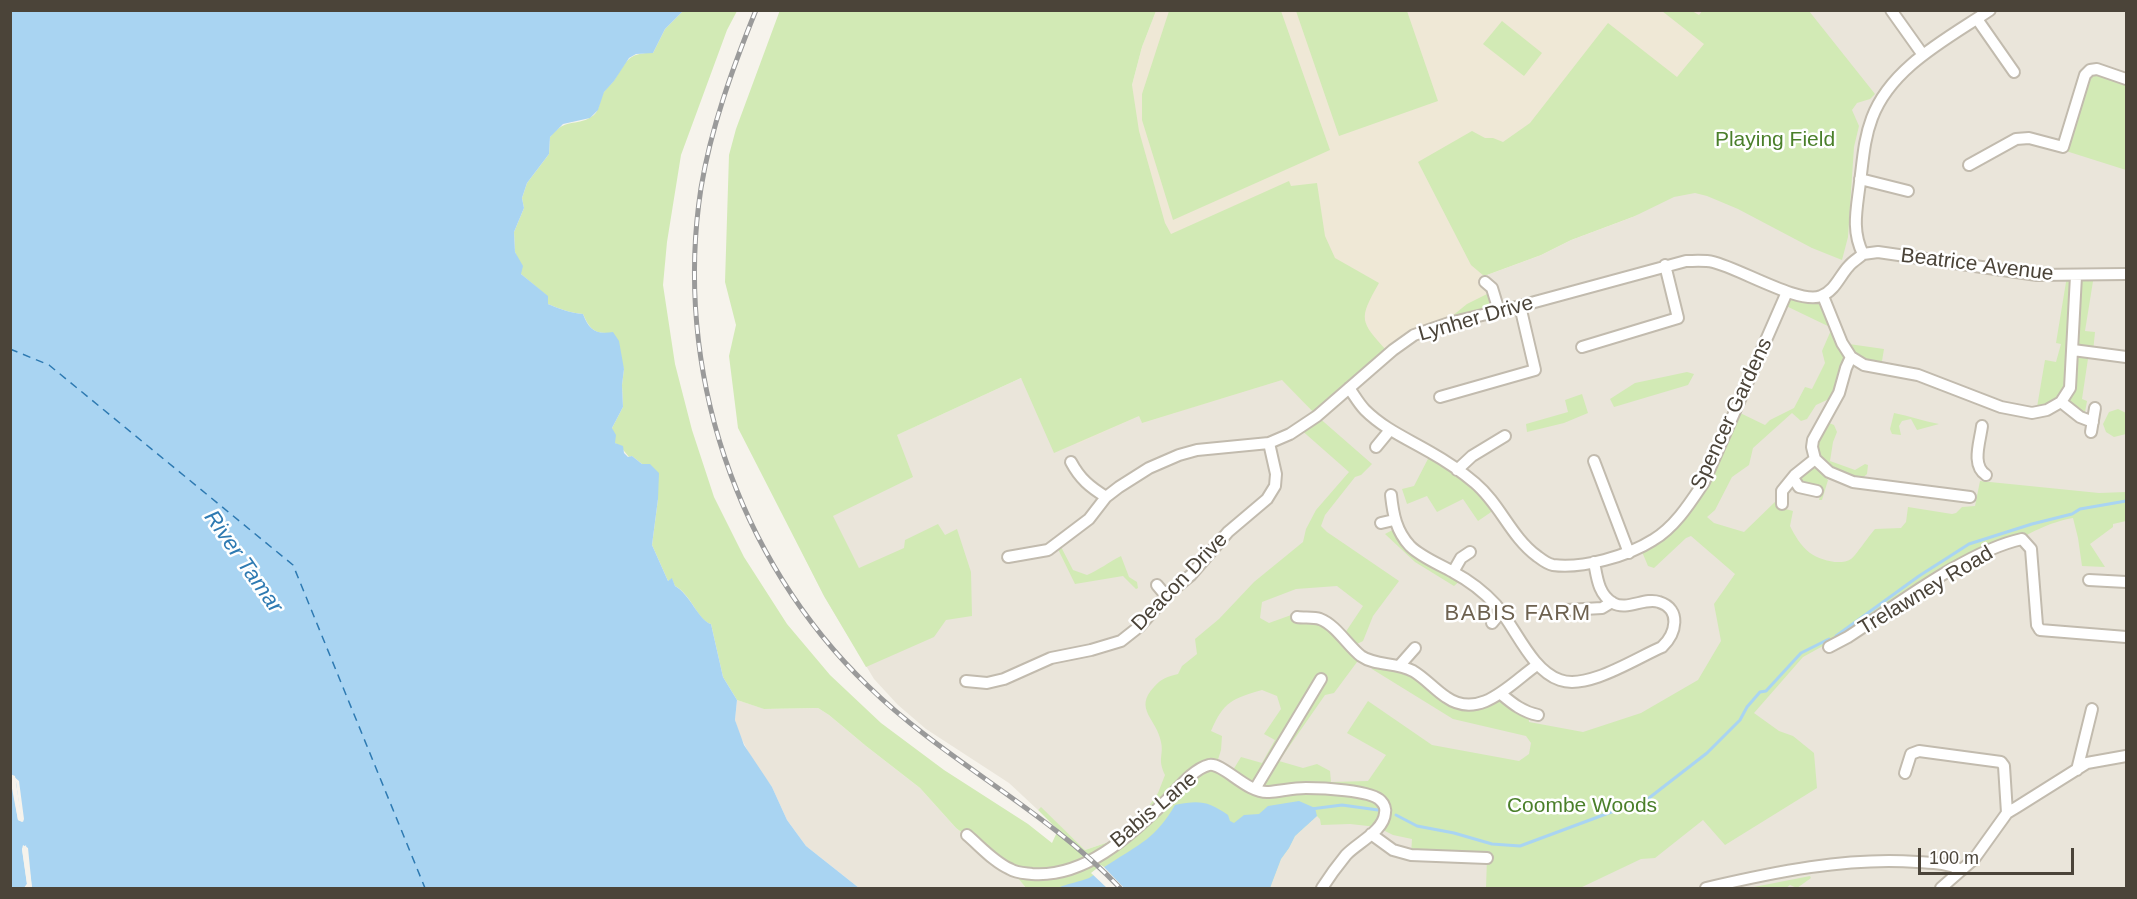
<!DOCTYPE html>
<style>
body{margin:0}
#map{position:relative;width:2137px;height:899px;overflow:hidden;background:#f6f3ec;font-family:Arial,sans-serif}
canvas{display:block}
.frame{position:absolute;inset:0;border:12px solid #4b4439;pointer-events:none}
.scale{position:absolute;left:1918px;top:848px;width:156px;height:27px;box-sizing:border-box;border:3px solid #4b4439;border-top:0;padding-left:8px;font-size:18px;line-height:21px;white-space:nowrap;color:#4b4439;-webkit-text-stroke:4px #fff;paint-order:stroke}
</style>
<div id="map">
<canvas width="2137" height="899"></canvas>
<div class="frame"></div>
<div class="scale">100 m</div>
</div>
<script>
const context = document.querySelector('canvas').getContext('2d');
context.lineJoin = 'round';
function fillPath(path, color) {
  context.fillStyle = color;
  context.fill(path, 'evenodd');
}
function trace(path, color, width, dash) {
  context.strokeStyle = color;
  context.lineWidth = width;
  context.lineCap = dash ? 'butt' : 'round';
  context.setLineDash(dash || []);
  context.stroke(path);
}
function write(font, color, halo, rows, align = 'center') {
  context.font = font + ' Arial,sans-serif';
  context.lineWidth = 5;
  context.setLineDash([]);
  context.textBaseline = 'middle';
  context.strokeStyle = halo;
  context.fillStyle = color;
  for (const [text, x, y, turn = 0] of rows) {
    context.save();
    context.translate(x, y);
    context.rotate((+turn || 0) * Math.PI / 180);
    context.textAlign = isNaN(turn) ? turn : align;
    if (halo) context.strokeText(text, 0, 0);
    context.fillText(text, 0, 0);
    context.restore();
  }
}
const residential = new Path2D(`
 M1788,11h338v877h-856l11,-29 8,-11 6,-12 22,-20 -188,19 -44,15 -44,-42 -3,2 -29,-27 -83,-54 -28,-24 -24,-26 -50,-83 -52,-104 249,-114 56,65 62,-28 3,7 141,-43 32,35 156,-149 13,11 57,-21 30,-15 64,-24 13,-8z
 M737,700l28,9 53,-1 11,7 37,31 54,42 36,40 56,43 14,17h-167l-53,-42 -19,-26 -15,-33 -18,-24 -15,-29 -4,-14z`);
const education = new Path2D(`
 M1156,11h632l-140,197 -13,8 -64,24 -30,15 -57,21 -3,-2 10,10 2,7 -47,30 -34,11 -97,82 -33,-34 -140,43 -3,-7 -62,28 55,-359 10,-38z`);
const green = new Path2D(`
 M780,10l376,1 -14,36 -10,38 7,46 26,92 6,11 118,-53 2,5 26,-3 8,53 10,22 44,25c-21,37 -19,38 8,68l-72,63 -33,-34 -140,43 -3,-7 -85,37 -33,-75 -124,57 16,42 -80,39 26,52 45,-20 1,-8 33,-16 7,11 12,-6 14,43 1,44 -26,4 -12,17 -68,30 -42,-71 -86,-168 -9,-72 7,-31 -11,-43 4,-127 7,-26z
 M1703,10l106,1 66,83 -5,5 -13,4 -5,7 7,16 -5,21 -6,90 -6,23 -30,-12 -74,-39 -31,-13 -12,-3 -21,4 -39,19 -64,24 -30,15 -57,21 -13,-11 -53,-103 54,-31 13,7h8l10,4 27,-19 78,-100 69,54 27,-33 -42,-33h30l7,4z
 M683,11h54l-10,19 -46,125 -14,87 -4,43 12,79 17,66 22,67 30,60 43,67 43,51 51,48 63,47 84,54 24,19 6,-13 -20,-20 3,-3 44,43 44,-15 29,-42 7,-18c-8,-17 -1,-19 -4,-33 -4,-23 -28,-33 -7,-55 8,-9 13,-10 24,-13l4,-8 15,-12 -2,-15 24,-20 35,-37 49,-40 3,-13 10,-19 33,-38 -50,-44 18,-12 55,48 -11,11 -6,2 -30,38 -4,11 6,6 72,49 -26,35 -10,25 -6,3 -12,-11 18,-27 -26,-20 -41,3 -34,13 -2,16 9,5 25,-9 26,5 37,33v10l-23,31 -9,2 -46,66 24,7 14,-4 13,7 1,11 37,-1 18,-26 -39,-22 21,-32 64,44 87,16 10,-7 2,-11 -5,-7 -73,-17 -81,-50 -4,-9 32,5 64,39 37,-10 27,19 1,9 54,10 58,-19 57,-33 23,-39 -7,-37 21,-30 -44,-38 -5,2 -32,30 -6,-2 -8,-19 50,-43 46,-93 29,14 5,-5 24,-12 11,-21 7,2 13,-26 -3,-12 10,-23 -50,-24 5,-12 36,4 19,47 42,6 -3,18 -30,-10 -16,44 -6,-2 -13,6 -9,14 -6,2 -9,-8 -39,35 -4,17 -17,12 -17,33 -8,7 7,6 30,9 32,-31 2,6 15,4 -3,15c5,10 11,20 20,27 10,7 30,13 41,6 3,-1 20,-26 24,-30l26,-1 5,-6 2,-15 44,7 4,-1 6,-6 13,-1 5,-25 119,12 27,-1v29l-13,3v3l-23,17 15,23 -23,-1 -4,-28 -5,-20c-11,2 -24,6 -34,11 -10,4 -17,10 -28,13l-208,115 -49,56 25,18 14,5 21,17 3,35 -92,57 -22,-25 -48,38 -14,1 -61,29h-94l1,-30 -76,-3 1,-16 -19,-4 -16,-8 -27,-3 -29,1 -1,-6 -3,-3 -22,20 -6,12 -8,11 -11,29h-244l-14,-17 -56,-43 -36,-40 -54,-42 -37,-31 -11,-7 -54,1 -27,-9 -14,-23 -12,-53c-13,-3 -20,-30 -36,-38l-3,-7 -4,2 -16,-36 6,-46 -16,-35 -10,-8 -3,1 -9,-11 -5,-3 -3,-15 11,-21 -1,-22 2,-16 -15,-36c-15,1 -20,-5 -26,-19 -12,-1 -24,-5 -35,-10l-1,-8 -26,-22 -1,-10 -5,-12 -1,-20 10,-24 -2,-10 5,-15 22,-29 1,-17c16,-20 25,-10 41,-20 9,-5 8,-15 12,-24 3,-5 9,-9 12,-14 11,-18 14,-27 38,-26l12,-24zM1262,690l15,6 4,13 -17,25 11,6 -13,23 -21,-6 -11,18 -14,-9 5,-16 1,-14 -11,-5c13,-30 21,-32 51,-41z
 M1169,11h112l49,139 -157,70 -31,-100v-26z
 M1296,11h111l31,90 -99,35z
 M1502,21l40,32 -18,23 -41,-32z
 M2090,70l36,9v91l-60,-19z
 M2094,275l-9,56 10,1 -2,20h-4l-7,47 5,2 -3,17 -23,-16 -25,11 9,-53 11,2 5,-18 -5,-1 11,-67z
 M1493,291l4,18 -51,12 21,-17z
 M1687,372l7,2 -6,11 -74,22 -4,-8 25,-16z
 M1582,394l6,19 -24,10 -37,9 -1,-8 42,-12 -3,-12z
 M2118,409l8,4v21l-12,3 -8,-5 -3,-8 6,-12z
 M1894,413c15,3 29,8 45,11l-22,6 -6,-11 -9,2 -3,5 2,9 -9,-1 -2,-5z
 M1824,421l10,4 3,7 -4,10 -3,19 25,9 10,-6 3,1 -1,9 -10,9 -42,-24 -2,-19z
 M1431,453l66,55 -19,13 -15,-22 -26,13 -10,-16 -20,8 -5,-15 12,-3z
 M1812,468l5,1 11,11 -6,20h-3l3,-13 -23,-6v-4z
 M1398,527l12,19 53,32 -9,8 -39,-24 -30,-28z
 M1059,543l14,27 14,5c12,-5 22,-13 34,-19l8,21 8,5 1,6 -2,1 -13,-13 -48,8 -19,-39z
 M1810,876l1,2 -14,10 -7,-3 -4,3h-37z`);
const water = new Path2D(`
 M11,11h672l-18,18 -12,24 -17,1 -7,4 -15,23 -10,11 -6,18 -8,8 -27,6 -13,13 -1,17 -22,29 -5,15 2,10 -10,24 1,20 8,14 -2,8 27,22v8c11,5 23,9 35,10 6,16 13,21 30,18l6,9 5,28 -2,16 1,22 -11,21 4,7 -1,8 8,3 1,7 4,4 4,-1 10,8h8l9,9 -1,26 -6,46 16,36 4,-3 3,8c15,8 24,35 36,38l12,53 14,23 -2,20 9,25 28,42 15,33 19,26 53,42h-827l-6,-43 -4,4 5,35 -3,4h-13l-1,-107 2,2 6,37 4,2 -7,-46 -5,-2z
 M1299,801l16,7 2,8 -22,20 -6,12 -8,11 -11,29h-212c10,-5 22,-6 31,-10 7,-4 13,-10 20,-14 31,-20 47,-26 66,-59 24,-5 33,-4 53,10l2,6 4,2 10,-8 15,-1 9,-8z`);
const pier = new Path2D(`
 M11,774l8,7 5,38 -1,3 -5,-2 -8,-42 5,4 6,37 -5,-37 -6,-5z
 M23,845l5,3 4,40h-3l1,-4 -2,4h-4l3,-4 -5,-35z
 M1101,865l3,2 20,21h-17l-16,-15z`);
const stream = new Path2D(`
 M1836,636l83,-60 50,-32 63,-20 40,-10 8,-5 46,-8
 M1311,809l31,-4 36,5
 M1396,815l21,11 37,7 38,11 28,2 129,-48 58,-45 33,-33 7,-13 13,-15 6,-1 35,-38 28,-14`);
const ferry = new Path2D(`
 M10,349l39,16 244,200 132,323`);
const street = new Path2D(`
 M1891,10l32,45
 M1977,19l37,53
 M1969,165l47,-26 13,-1 34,9 22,-72 5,-5 7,-1 29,10
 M1860,179l48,12
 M1863,254c-12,-24 -6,-46 -3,-72 3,-22 4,-43 12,-64 19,-51 75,-79 118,-108
 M1863,254l15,-2 159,23 89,-1
 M1485,282l7,6 7,23
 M1823,296l19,47 9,14 13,8 54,10 83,32 31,6 15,-3 14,-8 9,-14 6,-112
 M1582,347l96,-29 -13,-53
 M2073,350l53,7
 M1349,388c5,7 10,16 16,22 19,19 43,29 65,42 16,9 32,20 45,31 25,21 36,54 62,73 4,3 10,8 16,9 29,4 75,-9 100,-25 22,-13 37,-37 51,-58l83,-190
 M1440,397l95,-27 -15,-64
 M2061,402l19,15 13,5
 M1982,426c-2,16 -11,39 4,49
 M2091,432l4,-24
 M1376,447l14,-17
 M1815,459l14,13 24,10 117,15
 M1815,459l-3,-12 1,-7 26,-47 7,-25 5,-11
 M1594,461l35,92
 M1071,462c9,17 19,25 35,35
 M1457,470l15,-14 33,-20
 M1793,478l6,9 18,4
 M1391,495c2,19 5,36 19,51 11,11 29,18 43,26 15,8 31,20 43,33 20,23 35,65 64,75 28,10 76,-22 102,-33 14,-13 20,-38 -3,-45 -14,-5 -32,9 -46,1 -15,-9 -16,-26 -19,-41
 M1782,504v-13l13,-16 20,-16
 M1381,523l13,-3
 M1008,557l40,-7 41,-31 17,-22 13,-10 30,-19 30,-13 18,-5 72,-7 21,-9 27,-18 76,-66 21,-15 35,-12 71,-17 166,-45c8,0 19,-1 27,1 26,6 87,43 108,34 14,-5 19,-21 28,-30 4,-5 10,-8 14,-12
 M1453,572l8,-14 9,-6
 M2089,580l37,2
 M1157,585l5,6 7,2
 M1566,610l36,-2 10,-6
 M1297,617c7,1 17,0 23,2 16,6 28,27 41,37 14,10 35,6 52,15 12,7 21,18 33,26 34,24 65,-14 91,-32
 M1492,623l9,-11
 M1829,647l19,-10c48,-31 119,-86 174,-98l9,10 6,76 3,5 86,7
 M1400,665l15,-17
 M966,681l21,2 17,-4 47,-21 40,-8 30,-9 19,-15 29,-33 22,-18 37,-43 39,-33 8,-13 1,-12 -7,-31
 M1501,694c12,10 22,18 37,21
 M2077,770l15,-61
 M1905,773l6,-19 8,-3 82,11 3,4 3,47
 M1255,789l66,-110
 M1371,834l22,16 18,5 76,3
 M967,835c14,12 27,27 43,34 6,4 14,4 22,5 54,4 98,-39 135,-74 11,-11 26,-31 42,-35 14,-3 38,29 60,27 12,-1 24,-4 37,-4 14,0 66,2 75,13 3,3 5,8 4,12 -1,18 -28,30 -39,42 -9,11 -17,22 -24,33
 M1706,888c68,-16 140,-31 211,-26 16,1 30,1 45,8
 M1941,888l33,-29 33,-46 10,-6 70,-44 39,-7`);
const rail = new Path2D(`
 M756,10c-23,57 -45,117 -55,178 -28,180 35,371 167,498 78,76 177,123 252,202`);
const parkNames = [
 ["Playing Field",1775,140],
 ["Coombe Woods",1582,806]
];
const streetNames = [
 ["Beatrice Avenue",1977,265,7],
 ["Lynher Drive",1476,319,-16],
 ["Spencer Gardens",1732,414,-65],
 ["Deacon Drive",1180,582,-46],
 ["Trelawney Road",1926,591,-31],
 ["Babis Lane",1154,810,-40]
];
const waterNames = [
 ["River Tamar",243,562,55]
];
const neighbourhoodNames = [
 ["BABIS FARM",1518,614]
];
fillPath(residential, '#eae5da');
fillPath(education, '#efe8d6');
fillPath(green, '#d2eab5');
fillPath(water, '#a9d4f2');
fillPath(pier, '#f6f3ec');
trace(stream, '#a9d4f2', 3);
trace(ferry, '#2e7ab2', 1.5, [8, 6]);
trace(street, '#c2bbae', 14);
trace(street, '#fff', 10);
trace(rail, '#9a9a9a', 5);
trace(rail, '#fff', 3, [9]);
write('21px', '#4a7f2a', '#fff', parkNames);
write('21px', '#4b4439', '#fff', streetNames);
write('italic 22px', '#2e7ab2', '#fff', waterNames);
context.letterSpacing = '1.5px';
write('22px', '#6e6250', '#fff', neighbourhoodNames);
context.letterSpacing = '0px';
</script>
